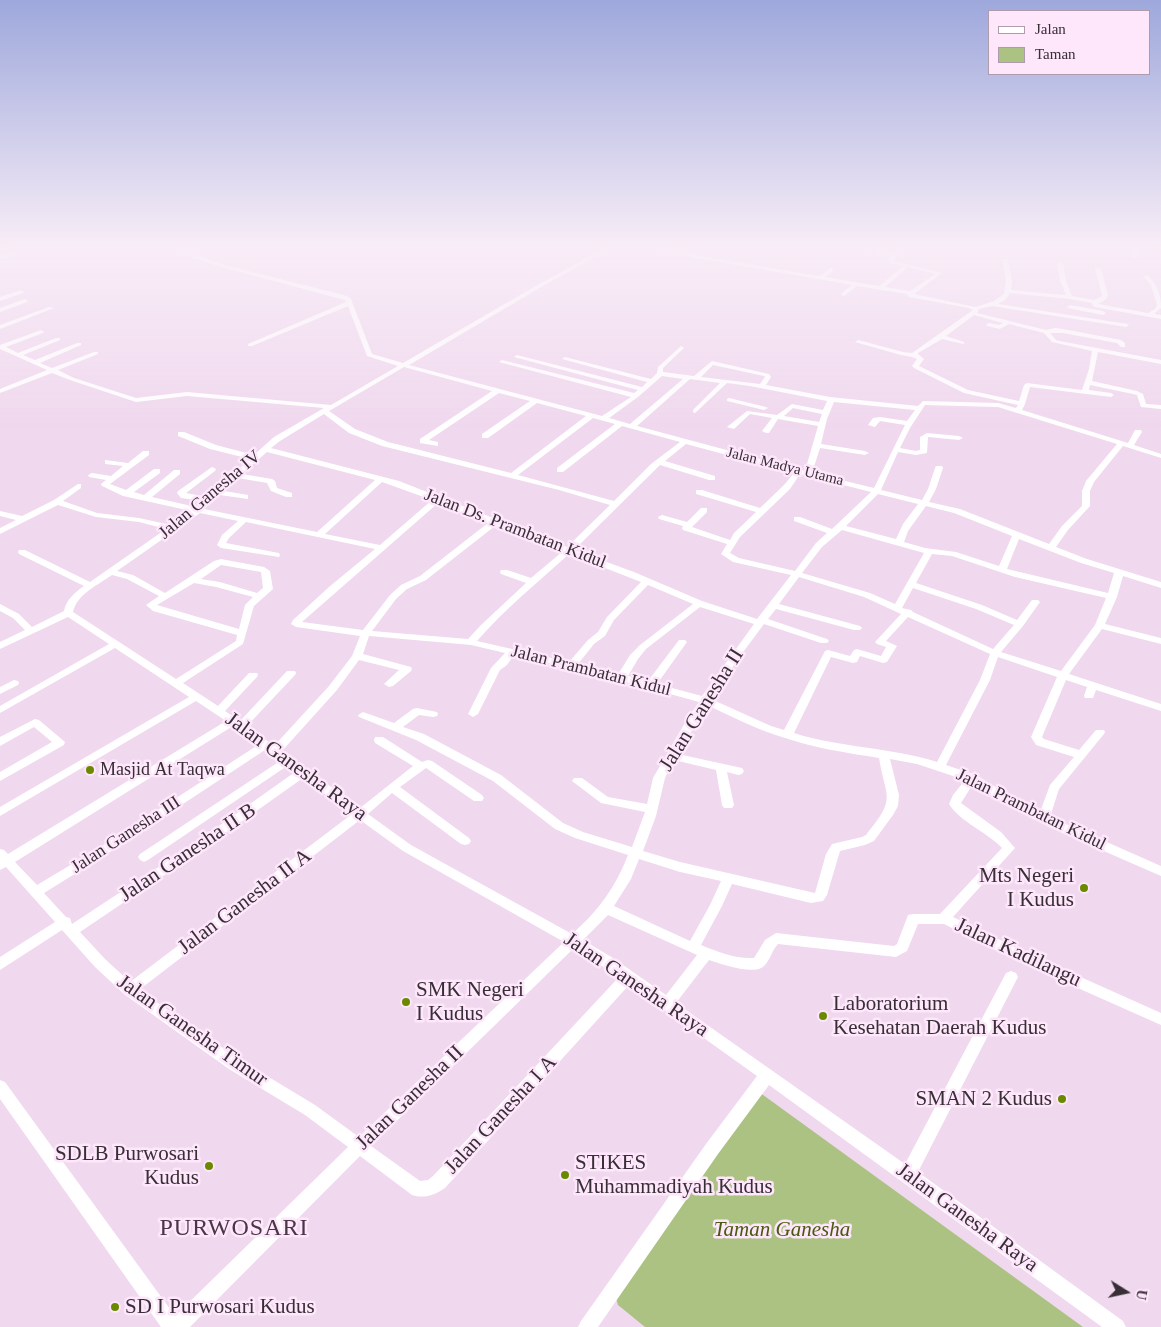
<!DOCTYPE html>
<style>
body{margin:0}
#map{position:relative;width:1161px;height:1327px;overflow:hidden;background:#f0d8ee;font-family:Georgia,serif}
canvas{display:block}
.legend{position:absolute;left:988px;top:10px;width:162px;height:65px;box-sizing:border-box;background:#fee6fb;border:1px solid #ae9cac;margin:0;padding:6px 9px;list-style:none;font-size:15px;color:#372e36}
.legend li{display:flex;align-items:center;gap:10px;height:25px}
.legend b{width:25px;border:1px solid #ae9cac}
.north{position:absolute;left:1101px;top:1267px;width:50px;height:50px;-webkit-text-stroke:4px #fee6fb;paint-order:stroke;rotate:100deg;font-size:14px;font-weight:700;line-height:20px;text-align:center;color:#372e36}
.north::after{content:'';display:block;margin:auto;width:18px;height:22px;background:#372e36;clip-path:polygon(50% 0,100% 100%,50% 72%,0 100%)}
</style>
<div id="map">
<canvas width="1161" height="1327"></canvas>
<ul class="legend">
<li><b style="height:6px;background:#fff"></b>Jalan</li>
<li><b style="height:14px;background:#acc282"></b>Taman</li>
</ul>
<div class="north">U</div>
</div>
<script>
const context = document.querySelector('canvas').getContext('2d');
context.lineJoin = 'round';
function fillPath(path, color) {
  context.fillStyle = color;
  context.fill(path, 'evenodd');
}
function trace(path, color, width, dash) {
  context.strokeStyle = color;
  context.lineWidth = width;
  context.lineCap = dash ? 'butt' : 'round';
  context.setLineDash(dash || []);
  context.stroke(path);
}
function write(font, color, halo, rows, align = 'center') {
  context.font = font + ' Georgia,serif';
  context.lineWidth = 5;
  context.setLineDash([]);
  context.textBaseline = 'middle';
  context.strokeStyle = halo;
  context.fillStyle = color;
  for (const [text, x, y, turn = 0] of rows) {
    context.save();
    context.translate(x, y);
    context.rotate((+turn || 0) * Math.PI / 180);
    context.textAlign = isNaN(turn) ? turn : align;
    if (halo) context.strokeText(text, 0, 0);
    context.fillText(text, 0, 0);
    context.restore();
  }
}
const green = new Path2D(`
 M759,1092l324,235h-438l-27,-22 -2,-7z`);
const minor = new Path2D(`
 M7,245l2,3 -9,3v-4z
 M157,245h9l59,20 122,31 4,3 21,55 31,9 136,-79 71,-39h7l-74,41 -134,79 193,51 29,-19 -132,-35 3,-2 132,33 4,-3 -124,-33 3,-2 125,32 5,-5 -85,-23 3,-2 86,22 6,-6 1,-6 23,-21 3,2 -21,20v4l31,4 18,-15 57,13 2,3 -5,8 64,12 88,9 5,-5 75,2 18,5 2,-3 -54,-12 -50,-25 -2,-2 5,-7 -5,-2 -11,-2 -46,-13 3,-2 45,12 9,1 61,-43 -4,-2 -60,-11 -2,-3 -50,-8 -13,10 -3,-2 1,-1 10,-8 -230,-40h14l183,31 12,-8 2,1v2l-8,6 54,9 24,-20 -13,-3 -2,-2 3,-5 -32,-5 3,-2 30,4 3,-8h5l-6,16 48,12 -28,21 61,13 19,-6 10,-7 2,-13 -4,-21 3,-2 3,2 4,21 -1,9 55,5 -6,-14 -3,-17 3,-2 3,2 3,17 6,15 22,4 7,-3 1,-2 -7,-26 3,-2 3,2 7,26 -2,4 -8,5 50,9 7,-4 2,-4 -6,-20 -8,-9 5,-1c9,10 13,19 13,33l-7,6 7,1v4l-66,-12 -2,-1 -1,-3 -22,-4 -60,-6 -5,7 -7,4 130,20 1,1 -3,2 -134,-21 -13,3 -2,4 69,17 9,-2 8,1 58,11 4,3v4h-4l-4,-4 -54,-10h-13l6,7 9,2 96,18v4l-63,-12 -6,29 45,10 6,3 3,10 15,1v4l-20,-2 -4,-12 -4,-1 -43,-9 -1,5 22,3 3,2 -3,2 -81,-10 -5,17 -3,6 106,33 7,-13h6l1,2 -8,13 27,9v4l-38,-12 -29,36 -4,9v15l-22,24 -12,17 31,12 74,23v6l-38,-12 -6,21 -12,27 56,14v6l-59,-15 -33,45 92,30v7l-65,-21 -3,8h-8l-1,-2 3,-9 -21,-7 -24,57 2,2 35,11 17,-20h8l1,2 -1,2 -45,55 -9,28 111,49v10l-110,-48 -41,-21 -37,-23 -12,19 40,29 14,16 -62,69 74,36 134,60v12l-144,-64 -73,-37h-26l-11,27 -11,6 -118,-13c-6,6 -8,17 -15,23 -11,8 -42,-3 -54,-7l-33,43 229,161 101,-191 5,-2 5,2 2,4 -100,195 205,149 3,6h-24l-333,-242 -51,69 -120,173h-20l3,-6 125,-177 51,-68 -91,-65 -5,-2 -1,-3 -31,-21 -184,203c-10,7 -21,11 -33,7l-52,-39 -170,171h-29l-161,-228v-19l5,2 170,234 173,-169 -43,-32 -76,-46 -105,-75 -29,-27 -33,-37 -62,40v-13l55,-35 -49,-55 -6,3v-21l4,1 4,4 218,-133 -30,-20 -196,115v-9l189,-110 -74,-49 -115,65v-7l109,-62 -41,-27 -68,32v-7l25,-12 -12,-12 -13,-7v-7l19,10 13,13 32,-16c2,-11 11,-19 20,-25l-65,-32 -1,-2 1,-2h6l65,32 76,-53 -27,-7 -43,-5 -38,-12 -58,29v-6l16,-8 -16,-4v-5l22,5 32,-16 24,-16h3v4l-18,13 34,12 42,5 32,7 20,-14 -68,-15 -21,-10 -1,-2 5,-4 -17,-3 -1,-2 4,-2 19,3 12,-10 -18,-2v-4l23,3 15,-12h6v4l-39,29 16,6 28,-21h6v4l-26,19 10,3 30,-25h6v4l-28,23 44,10 7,-6 -22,-3 -4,-5 1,-2 34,-24 4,2 -1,2 -29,22 21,4 43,-38 -40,-10 -32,-13v-4h6l32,13 38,10 20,-18 50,-29 -137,-12 -51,6 -66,-22 -18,-7 -52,20v-4l47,-19 -47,-21v-4l41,-15 3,2 -1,1 -37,14 12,6 38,-15h4v2l-37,15 12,5 42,-17h4v2l-41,18 12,5 42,-16h4v2l-40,16 16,8 62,20 51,-6 144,13 67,-39 -31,-10 -19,-50 -96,40h-4v-2l98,-42 -1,-2 -124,-33zM908,267l27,7 -25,17 -25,-4zM974,315l29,8 -4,2 -10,-2 -3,2 1,1 13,3 9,-5 35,9 8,9 40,9 -3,18 -7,21 -55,-7 -3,2 -5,16 -51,-11 -49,-24 5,-7 -6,-5v-1l24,-14 22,5v-2l-18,-6zM713,365l51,11 1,1 -5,7 -59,-7zM404,367l88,24 -72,48v4l18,3v-4l-9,-2 70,-47 31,8 -48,33v4h6l49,-35 49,13 -75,57 -123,-31 -33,-13 -26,-18zM662,376l21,3 -53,45 -21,-6 29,-21zM690,379l30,4 -27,27v2l2,1 32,-30 23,3 77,15 -4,9 -31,-6 -15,11 -30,-4 -20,16 7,2 16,-15 22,4 -10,13 4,2h3l9,-14 40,7 -13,45 -168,-45zM834,402l81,8 -8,11 -27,-4 -7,1 -5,7 7,2 5,-6 25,4 -31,63 -62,-15 8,-25 45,7 4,-2 -4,-2 -44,-7 6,-25zM925,405l73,2 119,37 -31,37 -4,10v15l-20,20 -13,18 -89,-35 -31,-7 7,-13 7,-21 -1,-2h-6l-1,2 -7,21 -6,11 -41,-10 17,-38 18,3 11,-2 1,-16 31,3 4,-2 -4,-2 -32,-3 -7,4v13l-4,1 -16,-3 10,-20zM793,408l29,6 -3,8 -35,-6zM324,414l25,19 33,13 177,44 51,15 -43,42 -168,-66 -128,-33 9,-7zM593,418l22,6 -58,44v4h6l59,-46 58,16 -29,22 -37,37 -96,-26zM686,444l108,29 -10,12 -24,23 -58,-18h-6v4l60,18 -22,21 -4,7 -38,-13 15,-15v-4h-6l-14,14 -25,-7 -4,2 1,2 24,7 -1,2 1,2 44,14 -6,10 12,8 58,13 -34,44 -55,-18 -68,-29 -60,-22 86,-85 49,15h6v-4l-50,-15zM267,452l108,28 -58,52 -113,-23 16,-14 28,4v-4l-24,-4 14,-13 29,5 4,8 15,6h6v-4l-15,-5 -2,-7 -3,-2 -30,-5zM800,474l71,18 -39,37 -32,-12h-6v4l33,12 -11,10 -21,28 -56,-13 -9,-5 10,-16 50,-48zM382,482l50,18 -52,45 -55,-11zM878,494l40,10 -15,20 -7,15 -50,-13zM438,503l50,20 -68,53 -19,9 -11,10 -27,35 -61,-8zM926,506l28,7 58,23 -13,30 -43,-14 -31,-4 -21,-6 4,-11zM200,513l38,8 -16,14 -5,10 4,3 58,9 1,-2 -1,-2 -53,-10 3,-5 17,-16 129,27 -46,38 -36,33 -2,4 5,3 64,9 -8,20 -23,30 -55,60 -27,-20 48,-51 1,-2 -1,-2h-8l-47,50 -15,-10 32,-34 1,-2 -1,-2h-8l-31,33 -35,-23 60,-39 11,-38 19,-17 -3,-18 -6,-4 -43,-8 -7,2 -49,32 -32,-18 -16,-4zM495,526l67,26 -31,26 -24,-8h-6l-1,2 1,2 25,9 -45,42 -13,14 -96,-8 24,-32 11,-10 19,-9zM842,530l82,23 -29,51 -25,-11 -68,-20 20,-26zM1019,539l62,24 33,10 -6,20 -101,-24zM569,554l72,28 -34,35 -9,15 -10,8 -19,22 -92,-21c28,-32 61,-59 92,-87zM932,554l20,2 63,21 91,21 -11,27 -34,46 -60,-19 22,-26 17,-24 -2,-2h-6l-15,20 -35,-15 -66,-22zM221,565l40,7 2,16 -6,5 -37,-11 -19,-3zM112,575l15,4 32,17 -13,9 7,6 84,24 -1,6 -60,38 -103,-67c4,-18 25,-27 39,-37zM799,577l65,20 37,17 -26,28 2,2 9,3 -5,9 -24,-7 -3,1 -4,6 -22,-6 -3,1 -41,79 -13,-4 -60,-27 27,-40 26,-35 57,19h6l2,-2 -2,-2 -59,-20 8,-10 78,21h6l2,-2 -2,-2 -81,-22zM194,583l22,4 37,10 -8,8 -6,24 -82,-24zM648,585l45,19 -53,41 -10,10 -11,18 -41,-9 16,-20 11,-8 9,-16zM913,588l63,21 38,16 -21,24 -80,-37 -2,-2 -9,-2zM700,607l54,17 -52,72 -45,-12 30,-42 -2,-2h-6l-31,41 -20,-5 10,-17 8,-10zM908,617l82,37 -10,26 -43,82c-47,-15 -96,-14 -143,-29l37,-76 22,6 4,-1 3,-6 23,7 4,-1 10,-16 -11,-5zM369,636l102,9 34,8 -14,15 -23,46 5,3 5,-3 22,-44 7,-5 7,-10 94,22 91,25 -13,19 -33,57 -6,26 -39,-7 -26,-19h-8l-2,3 29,22 44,9 -13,35 -49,-15 -20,-9 -62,-48 -77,-41 -21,-7 16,-12 14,2 4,-1 1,-2 -1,-2 -20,-4 -4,1 -19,14 -31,-11 -5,3 1,2 57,23 77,41 62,48 20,9 53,17c-13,33 -29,55 -56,79l-161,-89 -43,-31 24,-21 69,51 4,1 4,-1 2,-3 -2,-3 -69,-51 26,-19 48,33h8l2,-3 -2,-3 -50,-34 -4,-1 -6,2 -39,-25h-8l-1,3 1,3 38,23 -53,42 -78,-57 55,-61 22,-30 40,10 -15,14 5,3 4,-1 18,-15 1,-2 -1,-2 -48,-13zM998,657l59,20 -26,60 5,8 38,12 -24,28 -10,27 -22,-11 -42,-26 -30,-10 44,-85zM707,705c25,12 51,25 78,33 30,10 62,15 94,20 7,42 18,39 -13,77l-4,2 -30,7 -6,10 -11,39 -135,-31 -37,-11 13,-35 9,-38 9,-18 42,10 6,35 2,3h8l2,-3 -7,-33 11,3 4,-1 2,-3 -2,-3 -64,-14zM233,726l25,19 -159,103 -62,37 -22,-23zM265,750l5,6 10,5 -140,93 -2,3 2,3 4,2 4,-2 139,-94 8,6 -103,73 -120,79 -2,-6 -4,-1 -22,-24 63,-39zM890,759l27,5 48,16 -12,15 -4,9c11,18 38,28 53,44l-62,66h-27l-5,1 -11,29 -3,2 -118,-13 -11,7 -11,18c-18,1 -36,-6 -53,-13l21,-39 10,-22 79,19 12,-2 4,-6 13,-44 25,-6 9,-4 19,-26 5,-9 1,-11zM303,778l49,36 -222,168 -25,-23 -25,-27 120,-81zM360,820l43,31 161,91 -205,195 -44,-32 -76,-46 -100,-69zM639,859l41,13 41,9 -11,24 -20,36 -76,-35 17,-27zM608,915l89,40 -31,40 -53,-37 -30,-18zM574,948l45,29 -186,199 -5,4 -8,1 -49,-35z
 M1066,245h6v1l-3,2z
 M1135,245h5l-3,12 -3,2 -3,-2z
 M14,251l2,3 -16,5v-4z
 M21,290l3,2 -1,1 -23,8v-4z
 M25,299l3,2 -1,1 -27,10v-4z
 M1070,305l33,6 3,2 -3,2 -35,-7 -1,-1z
 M49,307l5,1 -54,21v-4z
 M729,398l37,9 2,1 -4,2 -37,-9v-2z
 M14,680l4,1 1,2 -1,2 -18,9v-7z
 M35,719l4,1 26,22 -1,3 -64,36v-9l52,-30 -18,-15 -34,19v-9z`);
const markers = [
 [90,770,5,"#6a8800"],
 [1084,888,5,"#6a8800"],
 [406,1002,5,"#6a8800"],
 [823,1016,5,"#6a8800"],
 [1062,1099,5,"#6a8800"],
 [209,1166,5,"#6a8800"],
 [565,1175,5,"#6a8800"],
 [115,1307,5,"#6a8800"]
];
const farStreetnames = [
 ["Jalan Madya Utama",785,467,14]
];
const streetNames = [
 ["Jalan Ganesha IV",210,495,-40],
 ["Jalan Ds. Prambatan Kidul",515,529,21],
 ["Jalan Prambatan Kidul",591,671,14],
 ["Jalan Prambatan Kidul",1031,810,26],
 ["Jalan Ganesha III",126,835,-33]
];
const poiNames = [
 ["Masjid At Taqwa",100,770]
];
const nearStreetnames = [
 ["Jalan Ganesha II",702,710,-58],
 ["Jalan Ganesha Raya",296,767,36],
 ["Jalan Ganesha II B",188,853,-34],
 ["Jalan Ganesha II A",245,902,-37],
 ["Jalan Kadilangu",1018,953,25],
 ["Jalan Ganesha Raya",636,985,34],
 ["Jalan Ganesha Timur",192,1031,35],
 ["Jalan Ganesha II",410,1098,-44],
 ["Jalan Ganesha I A",501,1115,-47],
 ["Jalan Ganesha Raya",967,1218,36]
];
const nearPoinames = [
 ["Mts Negeri",1074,876,"right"],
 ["I Kudus",1074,900,"right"],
 ["SMK Negeri",416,990],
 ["I Kudus",416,1014],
 ["Laboratorium",833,1004],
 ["Kesehatan Daerah Kudus",833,1028],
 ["SMAN 2 Kudus",1052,1099,"right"],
 ["SDLB Purwosari",199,1154,"right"],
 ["Kudus",199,1178,"right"],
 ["STIKES",575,1163],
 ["Muhammadiyah Kudus",575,1187],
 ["SD I Purwosari Kudus",125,1307]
];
const nearParknames = [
 ["Taman Ganesha",782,1230]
];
const nearQuarternames = [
 ["PURWOSARI",234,1229]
];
fillPath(green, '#acc282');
fillPath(minor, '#fff');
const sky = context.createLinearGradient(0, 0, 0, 431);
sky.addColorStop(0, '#9ea8dc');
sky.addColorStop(0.57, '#f8edf7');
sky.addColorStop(1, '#f8edf700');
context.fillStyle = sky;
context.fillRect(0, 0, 1161, 431);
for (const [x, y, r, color] of markers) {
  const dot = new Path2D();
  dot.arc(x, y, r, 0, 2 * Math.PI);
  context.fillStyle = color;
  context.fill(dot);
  trace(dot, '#fee6fb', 2);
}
write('15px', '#372e36', '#fee6fb', farStreetnames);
write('18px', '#372e36', '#fee6fb', streetNames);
write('18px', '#372e36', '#fee6fb', poiNames, 'left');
write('21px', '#372e36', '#fee6fb', nearStreetnames);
write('21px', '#372e36', '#fee6fb', nearPoinames, 'left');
write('italic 21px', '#475a0d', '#fee6fb', nearParknames);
context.letterSpacing = '1px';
write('24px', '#493647', '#fee6fb', nearQuarternames);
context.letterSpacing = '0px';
</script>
